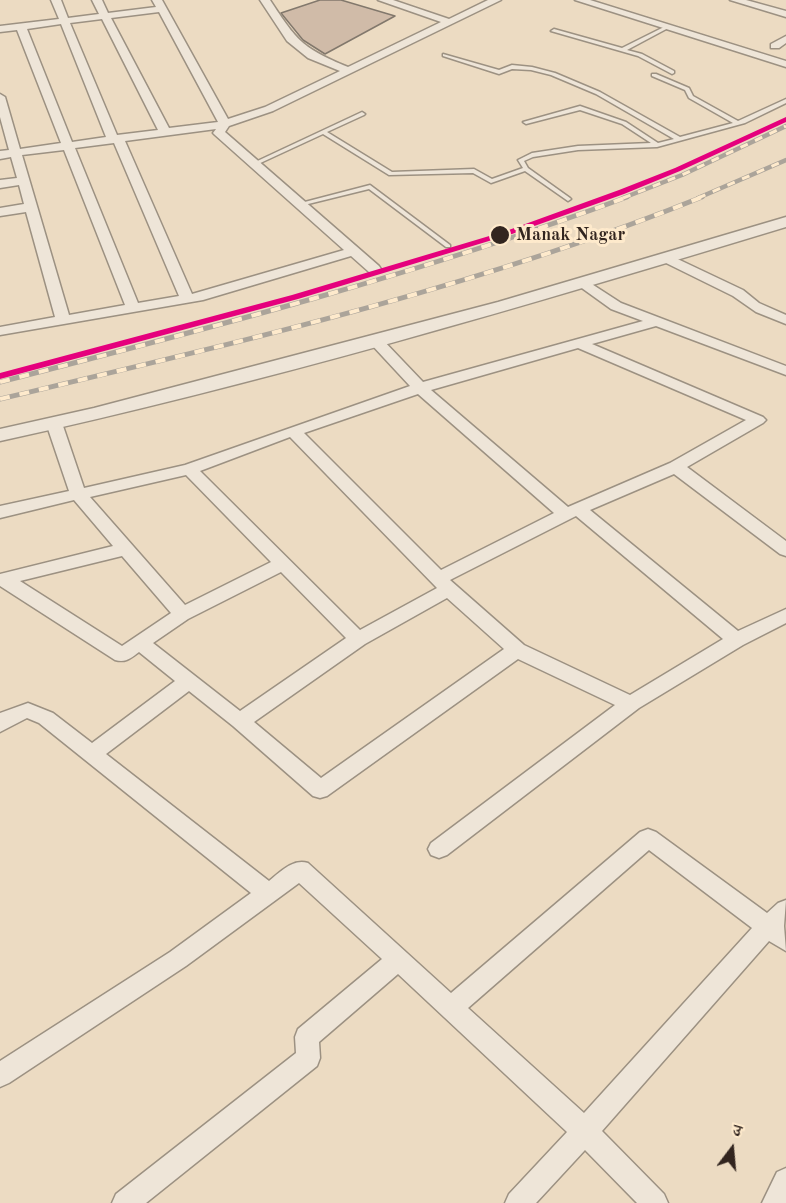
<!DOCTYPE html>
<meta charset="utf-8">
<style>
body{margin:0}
#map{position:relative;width:786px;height:1203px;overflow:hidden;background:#ecdbc2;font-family:"Old Standard TT","Noto Serif Devanagari",serif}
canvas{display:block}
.north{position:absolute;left:702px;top:1119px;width:60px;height:60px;-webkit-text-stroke:4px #feeacc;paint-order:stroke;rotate:16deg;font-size:16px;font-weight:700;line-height:24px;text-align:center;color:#32251f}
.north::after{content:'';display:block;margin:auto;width:21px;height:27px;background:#32251f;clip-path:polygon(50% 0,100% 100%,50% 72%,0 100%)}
</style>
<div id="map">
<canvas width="786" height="1203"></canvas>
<div class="north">उ</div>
</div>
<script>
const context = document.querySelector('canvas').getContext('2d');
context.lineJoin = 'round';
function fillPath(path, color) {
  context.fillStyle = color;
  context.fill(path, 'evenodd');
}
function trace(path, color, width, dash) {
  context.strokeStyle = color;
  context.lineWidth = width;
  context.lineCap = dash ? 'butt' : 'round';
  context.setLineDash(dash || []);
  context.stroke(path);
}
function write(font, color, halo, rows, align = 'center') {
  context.font = font + ' "Old Standard TT",serif';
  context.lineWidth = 6;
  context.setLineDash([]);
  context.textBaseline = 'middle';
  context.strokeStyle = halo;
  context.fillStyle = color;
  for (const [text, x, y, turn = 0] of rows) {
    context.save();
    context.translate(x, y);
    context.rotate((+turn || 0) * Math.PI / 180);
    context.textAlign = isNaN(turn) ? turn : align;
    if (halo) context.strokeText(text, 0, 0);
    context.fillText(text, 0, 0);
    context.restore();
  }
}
const building = new Path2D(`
 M320,0h21l54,16 -70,38 -22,-14 -22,-27z`);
const service = new Path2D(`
 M666,26l4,1 -43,23 15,4 32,17v2l-2,1 -34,-18 -87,-25 3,-2 68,19z
 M443,54l56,16 13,-5 20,2 23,6 45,19 80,45 53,-14 -44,-25 -4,-8 -33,-14v-2h4l33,14 4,8 45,25 48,-22v4l-41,20 -88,24 -79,3 -45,7 -9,4 4,7 42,30 1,1 -3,2 -43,-30 -34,12 -18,-10 -84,2 -66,-41 -67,31 -5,-1 111,-52 3,2 -1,1 -37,17 65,40 82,-3 18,10 31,-11 -5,-8 14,-7 46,-7 73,-3 -29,-19 -42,-14 -54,14 -3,-2 57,-16 46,16 32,21 16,-4 -78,-45 -45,-19 -20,-5 -19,-1 -13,5 -56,-18z
 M370,185l80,60v2h-4l-77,-58 -69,17 -3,-2z`);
const minor = new Path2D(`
 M51,0h10l7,18 31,-4 -7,-14h10l6,13 48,-6 -4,-7h10l66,119 37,-12 75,-36 -32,-13 -21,-17 -27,-41h10c27,41 32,48 78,67l93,-45 -63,-22h15l56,19 39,-19h13l-228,111 -44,15 -4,6 154,134 2,3 -2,3h-10l-18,-16 -148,44 -203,35v-8l55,-10 -29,-105 -26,4v-8l24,-4 -5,-19 -19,3v-8l17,-2 -6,-21 -11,2v-8l9,-1 -9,-33v-23l5,3 15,52 41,-6 -44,-113 -17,2v-6l59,-7zM159,12l59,110 -49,6 -58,-110zM102,19l56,111 -41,5 -47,-112zM61,24l45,113 -34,5 -45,-113zM216,129l-3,4 2,2 129,115 -152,44 -67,-153zM114,143l65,153 -41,7 -63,-155zM64,150l61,155 -56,10 -47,-160z
 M575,0h15l196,61v6z
 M730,0h16l40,11v6z
 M786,36v7l-7,5h-8v-4z
 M667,254l76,36 16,13 27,12v9l-30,-12 -23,-16 -71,-35 -2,-3 2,-3z
 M584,279l37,24 165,63v9l-130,-49 -64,18 171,73 3,3 -3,3 -76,44 99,74v15l-6,-2 -106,-80 -84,36 148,121 48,-22v14l-43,22 -104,63 -192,147 -8,3 -8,-3 -3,-6 3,-6 184,-138 -97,-46 -191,137 -7,2 -7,-2 -80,-70 -44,-35 -83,63 163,127c11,-9 24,-23 39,-18l143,130 189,-161 8,-3 8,3 111,81 11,-10 8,-3 -2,26 2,25 -17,-10 -167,190 62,63 4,9h-31l-52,-53 -49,53h-31l4,-9 58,-62 -169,-158 -79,68 1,16 -3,8 -171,137h-34l4,-9 180,-141 -1,-16 3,-8 84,-70 -83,-76 -113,83 -177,117 -9,4v-26l170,-109 81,-59 -212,-170 -12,-5 -27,14v-19l28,-10 25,10 39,30 83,-62 -36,-29c-8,6 -13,11 -24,8l-115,-74v-12l113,-28 -39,-46 -74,18v-12l69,-15 -23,-68 3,-3h10l3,3 22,65 101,-23 225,-79 -39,-42 -2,-3 2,-3h10l42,44 220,-61 -32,-12 -32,-23 -2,-3 2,-3zM578,348l168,72 -76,43 -102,44 -137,-117zM418,394l136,119 -113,57 -137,-137zM290,437l147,151 -77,42 -160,-159zM186,475l85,87 -86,43 -95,-108zM576,516l147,123 -93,56 -106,-50 -74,-65zM122,556l49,57 -49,33 -102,-65zM281,572l65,66 -106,73 -87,-68 35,-24zM447,598l57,51 -183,129 -67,-56 111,-78zM649,850l103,78 -168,185 -116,-105z
 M786,1168v35h-24l15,-31z`);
const tertiary = new Path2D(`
 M786,217v10c-260,79 -521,156 -786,214v-12l94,-21 404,-106z`);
const railFar1 = new Path2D(`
 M623,198l59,-23 104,-49
 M698,198l88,-38`);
const rail = new Path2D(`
 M0,382c211,-54 423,-109 627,-185
 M0,399c236,-56 476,-111 702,-202`);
const rail1 = new Path2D(`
 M786,117v5l-106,49 -56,23 -112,40 -214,65 -298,80v-6l292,-78 214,-64 113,-41 56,-22z`);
const markers = [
 [500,235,10,"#32251f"]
];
const farStopnames = [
 ["Manak Nagar",516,235]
];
fillPath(building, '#d0bba8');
trace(building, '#82786c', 1.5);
trace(service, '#9c9182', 3);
trace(minor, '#9c9182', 3);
trace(tertiary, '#9c9182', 3);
fillPath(service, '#eee5d8');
fillPath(minor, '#eee5d8');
fillPath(tertiary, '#eee5d8');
trace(railFar1, '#aba49a', 4.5);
trace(rail, '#aba49a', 5);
trace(railFar1, '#feeacc', 3, [8]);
trace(rail, '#feeacc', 4, [10]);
fillPath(rail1, '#e5007d');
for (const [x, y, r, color] of markers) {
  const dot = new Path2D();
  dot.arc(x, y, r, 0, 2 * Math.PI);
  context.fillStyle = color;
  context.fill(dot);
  trace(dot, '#feeacc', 2);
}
write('bold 18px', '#32251f', '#feeacc', farStopnames, 'left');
</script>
